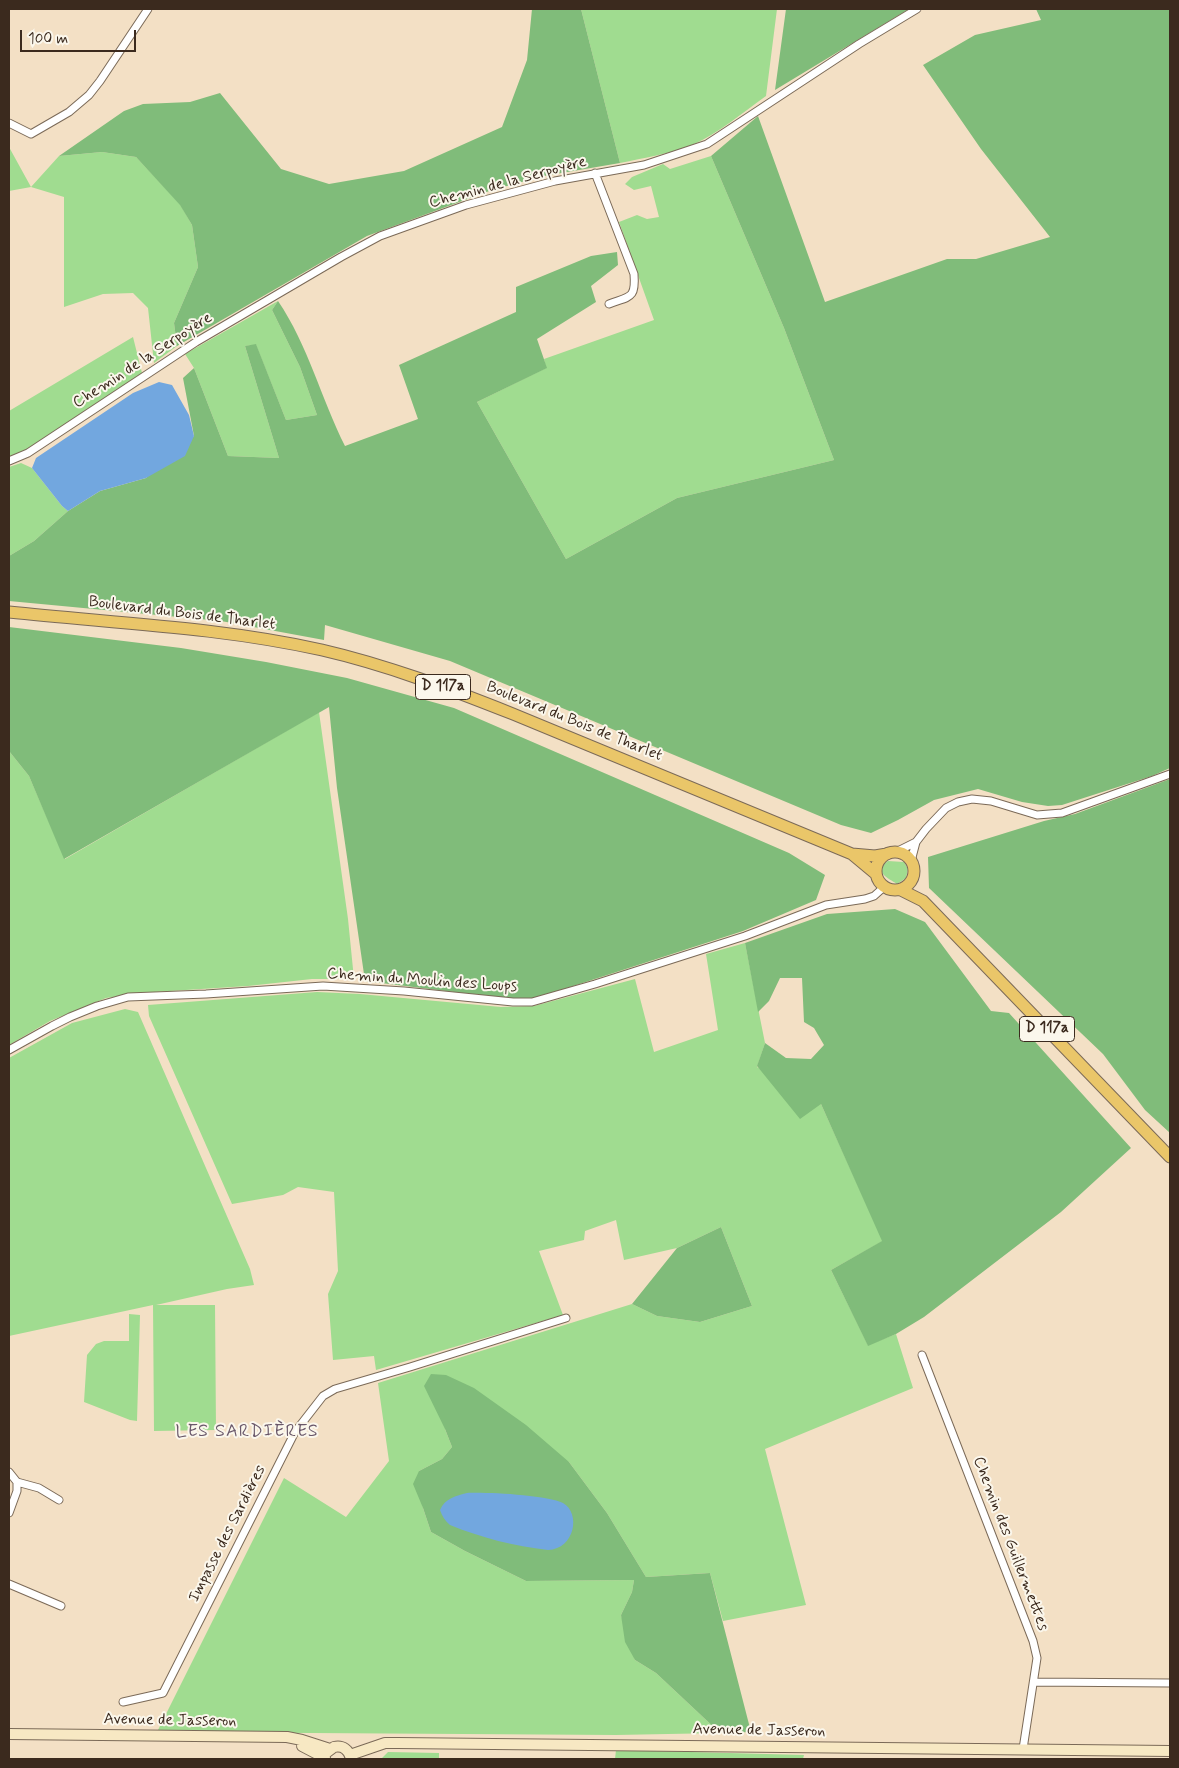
<!DOCTYPE html>
<meta charset="utf-8">
<style>
body{margin:0}
#map{position:relative;width:1179px;height:1768px;overflow:hidden;background:#f3e0c5;font-family:Mynerve,sans-serif}
canvas{display:block}
.frame{position:absolute;inset:0;border:10px solid #3b2a1e;pointer-events:none}
.scale{position:absolute;left:20px;top:30px;width:116px;height:22px;box-sizing:border-box;border:2px solid #3b2a1e;border-top:0;padding-left:6px;font-size:15px;line-height:18px;white-space:nowrap;color:#3b2a1e;-webkit-text-stroke:4px #fbf7ec;paint-order:stroke}
</style>
<div id="map">
<canvas width="1179" height="1768"></canvas>
<div class="frame"></div>
<div class="scale">100 m</div>
</div>
<script>
const context = document.querySelector('canvas').getContext('2d');
context.lineJoin = 'round';
function fillPath(path, color) {
  context.fillStyle = color;
  context.fill(path, 'evenodd');
}
function trace(path, color, width, dash) {
  context.strokeStyle = color;
  context.lineWidth = width;
  context.lineCap = dash ? 'butt' : 'round';
  context.setLineDash(dash || []);
  context.stroke(path);
}
function write(font, color, halo, rows, align = 'center') {
  context.font = font + ' Mynerve,sans-serif';
  context.lineWidth = 4;
  context.setLineDash([]);
  context.textBaseline = 'middle';
  context.strokeStyle = halo;
  context.fillStyle = color;
  for (const [text, x, y, turn = 0] of rows) {
    context.save();
    context.translate(x, y);
    context.rotate((+turn || 0) * Math.PI / 180);
    context.textAlign = isNaN(turn) ? turn : align;
    if (halo) context.strokeText(text, 0, 0);
    context.fillText(text, 0, 0);
    context.restore();
  }
}
const green = new Path2D(`
 M581,9h196l-11,87c-24,17 -47,37 -74,49 -23,9 -48,13 -72,18z
 M9,147l22,40 28,-31 43,-4 34,5 44,47 12,21 6,42 -24,56 3,23 -23,17 -6,-55 -15,-15 -30,1 -39,13v-110l-33,-10 -22,4z
 M711,156l73,172 50,132 -157,38 -111,61 -89,-157 69,-34 -2,-9 110,-39 -35,-98 18,-7 10,4 12,-2 -8,-31 -17,4 -9,-6 7,-7 31,-13 7,5z
 M278,301l-6,9 28,57 17,48 -31,5 -30,-75 -11,1 34,112 -51,-2 -34,-88 -9,-14z
 M133,337l9,36 -119,79 -14,6v-47z
 M21,463l11,5 30,38 6,5 -34,30 -25,15v-89z
 M319,712l29,207 6,60h-42l-64,7 -109,7 -33,5 -56,23 -41,24v-294l20,25 36,83z
 M888,861l16,1 4,7 -2,9 -9,6c-9,-6 -24,-12 -9,-23z
 M745,943l20,100 -8,24 64,37 62,137 -52,29 37,75 28,-11 17,54 -148,61 41,156 -83,16 -13,-48 -64,4 -39,-64 -38,-51 -124,-33 7,18 -10,12 -23,12 4,37 8,24 34,19 61,30 108,-1 -2,12 -11,23 14,45 21,13 64,60 -104,2 -459,-3 127,-254 62,39 43,-56 -11,-78 254,-79 25,12 43,6 52,-16 -31,-79 -44,21 -53,12 -8,-40 -31,11 -1,9 -45,11 24,64 -187,55 -2,-14 -41,4 -5,-66 10,-23 -4,-79 -36,-5 -15,8 -51,9 -83,-188 -1,-11 169,-13 43,2 141,13 33,-1 101,-27 19,73 64,-22 -12,-76z
 M125,1009l13,3 112,257 4,16 -27,4 -71,16h59l1,125 -62,1 -1,-126 -144,31v-278l63,-35z
 M129,1314l11,1 -3,106 -7,-1 -46,-18 3,-47 9,-11 8,-3h25z
 M616,1750l188,5 -1,4h-188z
 M388,1752l51,1v6h-58z`);
const forest = new Path2D(`
 M532,9h49l39,154 -76,13 -52,14 -125,46 -190,110 -3,-23 24,-56 -6,-42 -12,-20 -44,-48 -34,-5 -43,4 65,-45 19,-7 47,-2 30,-9 61,76 48,15 75,-13 98,-44 25,-67z
 M786,9h123l-134,81z
 M1036,9h134v759l-18,8 -90,29 -14,1 -26,-4 -44,-13 -44,11 -36,20 -27,13 -30,-8 -391,-164 -125,-36 -1,15 -103,-19 -212,-20v-45l25,-15 34,-30 32,-20 46,-13 48,-42 -11,-58 11,-10 34,88 51,2 -34,-112 11,-2 30,76 31,-5 -17,-48 -28,-57 6,-9c30,44 43,97 67,145l73,-27 -19,-54 117,-53v-25l75,-31 26,-4 1,13 -27,21 5,16 -59,37 10,29 -70,34 89,157 111,-61 157,-38 -50,-132 -73,-172 47,-40 67,186 122,-43h29l74,-22 -69,-88 -58,-84 52,-30 66,-15z
 M9,627l172,21 85,14 81,16 107,30 335,145 36,22 -9,25 -73,31 -216,70 -162,-20 -28,-193 -8,-81 -265,152 -35,-83 -20,-25z
 M1170,779v354l-25,-23 -42,-56 -174,-166 -1,-31 116,-36 31,-7z
 M895,909l30,13 66,89 18,2 122,135 -70,64 -137,105 -28,17 -28,12 -37,-76 51,-29 -61,-137 -21,15 -43,-53 8,-23 21,15 25,1 13,-14 -10,-17 -10,-6 -2,-44h-22l-11,23 -11,11 -13,-69 82,-29z
 M721,1227l31,79 -52,16 -43,-6 -25,-12 45,-56z
 M431,1374l15,1 28,13 52,37 43,37 38,51 39,64 64,-4 41,159 -31,1 -64,-60 -21,-13 -10,-18 -4,-27 11,-23 2,-12 -108,1 -61,-30 -34,-19 -8,-24 -10,-24 6,-13 23,-12 10,-12 -7,-18 -21,-43z`);
const water = new Path2D(`
 M159,382l13,3 17,30 5,21 -9,20 -39,22 -46,13 -32,20 -6,-5 -30,-38 4,-10 97,-65z
 M467,1493c19,-1 80,2 96,10 18,10 12,46 -15,47 -34,-4 -66,-12 -98,-25 -5,-4 -8,-9 -10,-15 5,-12 16,-14 27,-17z`);
const street = new Path2D(`
 M9,123l22,11 38,-22 20,-17 11,-14 48,-72
 M595,173l39,101c2,25 -4,22 -25,30
 M9,461l19,-8 168,-111 145,-85 39,-21 86,-31 89,-24 89,-16 63,-21 152,-100 58,-35
 M896,852l20,-10
 M911,861l5,-19 10,-13 20,-21 12,-6 14,-3 19,2 46,14 25,-2 108,-39
 M9,1050l43,-24 18,-9 27,-11 31,-9 78,-3 117,-8 81,5 109,11h19l63,-18 150,-48 81,-31 39,-6 9,-3 10,-9
 M922,1355l111,286 4,17 -14,91
 M9,1472l8,10v9l-8,22
 M17,1482l22,6 20,12
 M9,1584l52,22
 M1034,1682l136,1
 M123,1702l40,-9 132,-261 28,-36 12,-7 75,-22 156,-49`);
const secondary = new Path2D(`
 M9,1734l278,3 15,3 28,9
 M302,1746l23,12
 M326,1753l8,-6c9,-2 15,3 17,12
 M350,1755l35,-12h12l773,8`);
const primary = new Path2D(`
 M9,612c104,11 210,15 313,38 65,15 128,39 191,64l339,140 23,2 12,-2
 M876 871a19 19 0 1 1 38 0a19 19 0 1 1-38 0Z
 M852,854l24,20
 M901,890l22,11 247,256`);
const shields = [
 [443,687,55],
 [1047,1029,55]
];
const shieldNames = [
 ["D 117a",443,687],
 ["D 117a",1047,1029]
];
const streetNames = [
 ["Chemin de la Serpoyère",508,183,-15],
 ["Chemin de la Serpoyère",143,361,-33],
 ["Boulevard du Bois de Tharlet",182,614,7],
 ["Boulevard du Bois de Tharlet",574,722,22],
 ["Chemin du Moulin des Loups",422,981,4],
 ["Impasse des Sardières",228,1534,-63],
 ["Chemin des Guillermettes",1010,1544,69],
 ["Avenue de Jasseron",170,1721,1],
 ["Avenue de Jasseron",759,1731,1]
];
const neighbourhoodNames = [
 ["LES SARDIÈRES",247,1432]
];
fillPath(green, '#a0dc90');
fillPath(forest, '#80bc7a');
fillPath(water, '#72a7df');
trace(street, '#7b6a58', 9);
trace(secondary, '#7b6a58', 12);
trace(primary, '#7b6a58', 13);
trace(street, '#fff', 7);
trace(secondary, '#f7e8c3', 10);
trace(primary, '#eac669', 11);
for (const [x, y, w] of shields) {
  const box = new Path2D();
  box.roundRect(x - w / 2, y - 12.5, w, 25, 4);
  context.fillStyle = '#fbf7ec';
  context.fill(box);
  trace(box, '#3b2a1e', 1);
}
write('bold 15px', '#3b2a1e', null, shieldNames);
write('16px', '#3b2a1e', '#fbf7ec', streetNames);
context.letterSpacing = '1px';
write('18px', '#695769', '#fbf7ec', neighbourhoodNames);
context.letterSpacing = '0px';
</script>
